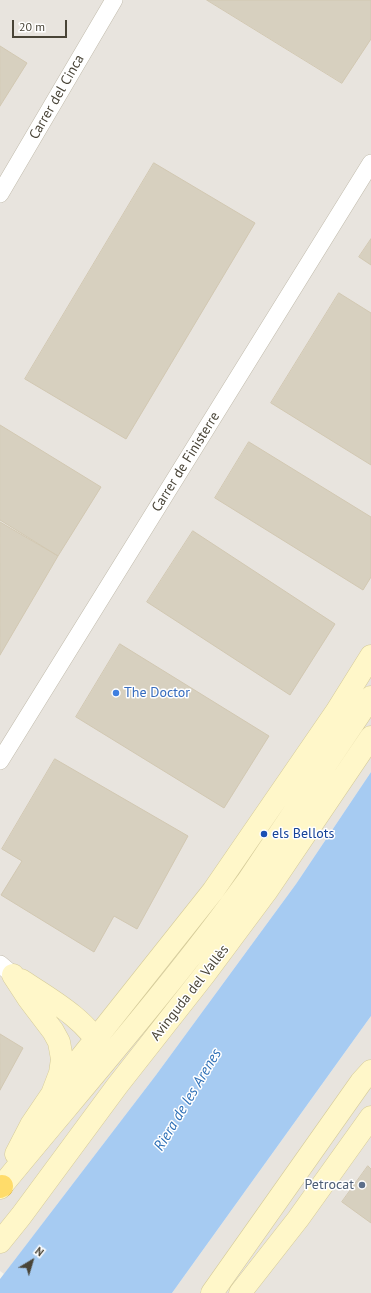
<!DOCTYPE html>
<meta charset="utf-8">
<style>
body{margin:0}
#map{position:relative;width:371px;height:1293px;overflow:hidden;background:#f5f3ea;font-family:"PT Sans",sans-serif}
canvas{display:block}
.north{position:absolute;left:12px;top:1241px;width:40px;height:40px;-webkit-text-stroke:3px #fff;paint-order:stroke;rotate:38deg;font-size:11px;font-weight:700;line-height:16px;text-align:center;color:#494437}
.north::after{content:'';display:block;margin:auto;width:14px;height:18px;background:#494437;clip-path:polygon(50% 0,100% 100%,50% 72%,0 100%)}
.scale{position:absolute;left:12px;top:20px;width:55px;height:18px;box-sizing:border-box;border:2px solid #494437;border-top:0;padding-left:5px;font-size:12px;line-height:14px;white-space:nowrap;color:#494437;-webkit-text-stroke:3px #fff;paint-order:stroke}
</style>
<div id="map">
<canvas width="371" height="1293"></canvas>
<div class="north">N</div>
<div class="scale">20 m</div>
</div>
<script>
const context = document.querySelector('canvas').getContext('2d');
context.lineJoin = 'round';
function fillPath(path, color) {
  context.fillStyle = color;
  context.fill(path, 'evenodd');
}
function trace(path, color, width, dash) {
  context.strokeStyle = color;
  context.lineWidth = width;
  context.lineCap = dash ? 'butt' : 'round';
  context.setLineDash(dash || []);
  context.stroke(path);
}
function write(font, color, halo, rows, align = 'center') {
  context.font = font + ' "PT Sans",sans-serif';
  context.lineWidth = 3;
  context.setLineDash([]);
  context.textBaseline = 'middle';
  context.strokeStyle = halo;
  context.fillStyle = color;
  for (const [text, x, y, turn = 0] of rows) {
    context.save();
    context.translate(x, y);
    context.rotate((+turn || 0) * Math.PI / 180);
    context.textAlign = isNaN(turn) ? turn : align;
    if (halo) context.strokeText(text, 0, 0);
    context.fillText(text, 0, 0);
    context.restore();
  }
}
const industrial = new Path2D(`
 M0,0h371v772l-75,112 -140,191 -152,199 -4,-3z
 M371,1016v277h-199l138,-192z`);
const water = new Path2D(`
 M371,772v244l-199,277h-172v-14l156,-204 140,-191z`);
const building = new Path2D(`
 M207,0h164v39l-29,44z
 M0,46l27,17 -27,43z
 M154,163l101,60 -129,216 -101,-60z
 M371,239v26l-12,-8z
 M339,293l32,20v152l-100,-62z
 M0,425l101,62 -43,69 -58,-36z
 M249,442l122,75v60l-8,13 -148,-92z
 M0,522l58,34 -58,99z
 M193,531l142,93 -45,71 -143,-93z
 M120,644l149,92 -45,72 -148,-91z
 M55,759l133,77 -51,93 -23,-13 -20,36 -93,-57 21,-34 -20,-12z
 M0,1034l23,14 -23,42z
 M368,1166l3,3v54l-29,-21z`);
const minor = new Path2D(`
 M0,194l114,-194
 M0,761l371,-598
 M0,964l13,11`);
const secondary = new Path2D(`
 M13,975l15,23 25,33 6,11 3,17 -2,14 -8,21 -21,31 -15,29
 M21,980c26,17 69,41 81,71
 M52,1094l161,-203 123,-179 35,-56
 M0,1188c83,-101 170,-200 247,-306l124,-185
 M0,1242l21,-26 96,-130 88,-112 61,-82 105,-155
 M212,1293l149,-211 10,-11
 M240,1293l58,-74 73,-102`);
const motorway = new Path2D(`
 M0,1187l2,-1`);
const markers = [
 [116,693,4,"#3f7fe0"],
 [264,834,4,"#1a4fb4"],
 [362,1185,4,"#5c6f8a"]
];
const streetNames = [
 ["Carrer del Cinca",57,97,-60],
 ["Carrer de Finisterre",186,462,-58],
 ["Avinguda del Vallès",190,993,-52]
];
const shopNames = [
 ["The Doctor",124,693]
];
const transitNames = [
 ["els Bellots",272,834]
];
const serviceNames = [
 ["Petrocat",354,1185]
];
const waterNames = [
 ["Riera de les Arenes",188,1100,-59]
];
fillPath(industrial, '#e8e4de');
fillPath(water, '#a6cbf2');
fillPath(building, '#d7d0bf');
trace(building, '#d2c8b2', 1);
trace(minor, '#c1bbac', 18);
trace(secondary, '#d5cb99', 23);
trace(motorway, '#e0b339', 23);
trace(minor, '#fff', 17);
trace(secondary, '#fff7c9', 22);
trace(motorway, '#ffdc6a', 22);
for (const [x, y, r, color] of markers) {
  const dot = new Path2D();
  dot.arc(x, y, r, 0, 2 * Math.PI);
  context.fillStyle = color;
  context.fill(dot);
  trace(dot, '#fff', 1.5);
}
write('14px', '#494437', '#fff', streetNames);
write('14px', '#366cbe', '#fff', shopNames, 'left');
write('14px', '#164399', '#fff', transitNames, 'left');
write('14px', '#4e5e75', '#fff', serviceNames, 'right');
write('italic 15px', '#2e70b7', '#fff', waterNames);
</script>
